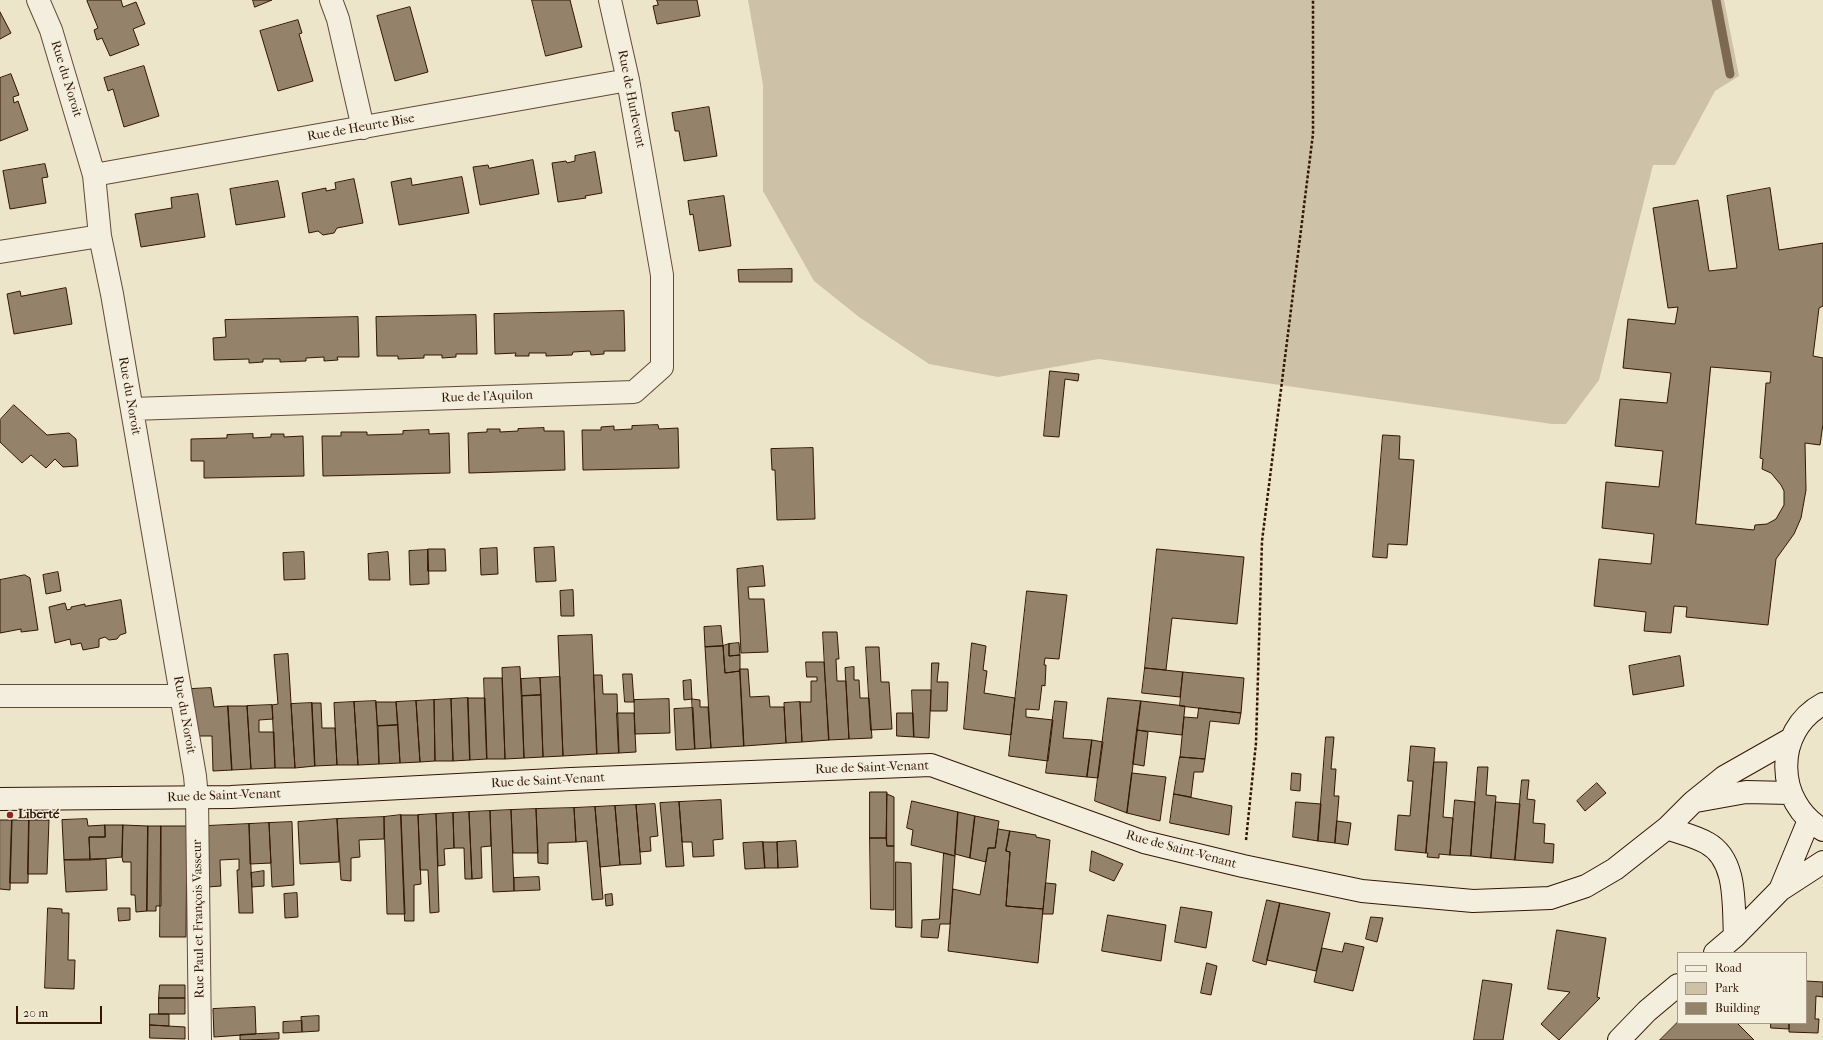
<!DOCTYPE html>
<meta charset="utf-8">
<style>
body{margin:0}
#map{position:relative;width:1823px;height:1040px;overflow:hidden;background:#ede5ca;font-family:"IM FELL French Canon",serif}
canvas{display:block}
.legend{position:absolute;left:1677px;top:952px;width:130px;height:72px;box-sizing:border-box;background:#f3eedd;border:1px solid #a69886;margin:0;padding:5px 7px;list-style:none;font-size:12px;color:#331604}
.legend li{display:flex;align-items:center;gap:8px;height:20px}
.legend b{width:20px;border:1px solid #a69886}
.scale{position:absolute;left:16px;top:1006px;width:86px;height:18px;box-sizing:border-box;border:2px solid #331604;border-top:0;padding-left:5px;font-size:12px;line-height:14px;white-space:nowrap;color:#331604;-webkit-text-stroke:3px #f3eedd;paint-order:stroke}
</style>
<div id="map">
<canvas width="1823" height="1040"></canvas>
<ul class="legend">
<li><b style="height:5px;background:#f3eedd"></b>Road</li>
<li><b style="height:11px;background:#cdc2a8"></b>Park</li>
<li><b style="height:11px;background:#94826b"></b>Building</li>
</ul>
<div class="scale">20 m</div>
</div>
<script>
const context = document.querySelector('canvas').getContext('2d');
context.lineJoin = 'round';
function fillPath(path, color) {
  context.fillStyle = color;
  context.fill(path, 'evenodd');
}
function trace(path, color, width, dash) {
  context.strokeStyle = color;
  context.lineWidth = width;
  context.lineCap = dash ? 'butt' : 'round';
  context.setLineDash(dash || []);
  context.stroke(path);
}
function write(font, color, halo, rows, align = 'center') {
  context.font = font + ' "IM FELL French Canon",serif';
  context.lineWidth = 3;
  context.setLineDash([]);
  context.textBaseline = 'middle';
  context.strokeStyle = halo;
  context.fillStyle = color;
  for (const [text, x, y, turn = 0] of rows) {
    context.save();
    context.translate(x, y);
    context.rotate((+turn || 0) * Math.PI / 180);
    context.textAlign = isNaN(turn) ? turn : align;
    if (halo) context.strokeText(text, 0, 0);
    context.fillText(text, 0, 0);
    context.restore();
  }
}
const green = new Path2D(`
 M748,0h976l15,76 -24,15 -40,74h-22l-54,215 -33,44h-14l-453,-65 -101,18 -69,-13 -70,-47 -45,-36 -51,-90v-106z`);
const stream = new Path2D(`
 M1716,0l14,74`);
const building = new Path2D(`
 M89,0h32l2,7 13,-5 9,22 -12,5 6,16 -29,11 -8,-18 -5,2 -3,-10 4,-2 -11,-27z
 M253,0h19l-17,7z
 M532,0h38l12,47 -36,9z
 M657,0h40l3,16 -43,8 -4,-18 5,-1z
 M410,7l18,65 -33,9 -18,-65z
 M0,12l11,21 -11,6z
 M298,20l4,13 -3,1 14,47 -35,10 -18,-60z
 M144,66l15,50 -35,11 -11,-38 -5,2 -4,-13z
 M11,74l8,21 -6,2 1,6 4,-2 10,29 -28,11v-63z
 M709,107l8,49 -33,5 -5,-30h-4l-3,-18z
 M595,152l7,41 -17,3 1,2 -28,4 -6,-39 14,-2 1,2 8,-2v-5z
 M533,160l6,34 -59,11 -7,-38 15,-2 1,3z
 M45,164l3,13 -6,1 4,25 -36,6 -7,-38z
 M462,177l7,36 -70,12 -8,-43 20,-4 1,7z
 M354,179l9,44 -26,5 -3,5 -11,2 -5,-4 -9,2 -7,-40 24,-5v3l10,-2 -1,-6z
 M278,181l7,36 -49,8 -6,-36z
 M1770,188l9,62 44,-7v63l-4,2 -6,48 10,2v66l-3,21 -15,-2 1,47 -5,28 -7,16 -18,25 -8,66 -82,-8 1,-10 -13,-1 -3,27 -27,-2 2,-19 -52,-6 5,-47 52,5 3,-30 -52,-6 4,-46 53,5 4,-36 -48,-5 5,-47 47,4 4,-30 -48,-5 5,-49 47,5 3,-17 -10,1 -15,-100 45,-8 11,71 28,-3 -10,-72zM1711,367l60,5 -1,11h-4l-6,75 3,1 -1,10 9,4 10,12 3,6v14l-8,14 -9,5 -12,1 -1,5 -58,-6z
 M198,194l7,43 -64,10 -6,-33 37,-6 -1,-10z
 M724,196l7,50 -32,5 -6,-37 -3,1 -2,-14z
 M792,269v13h-53l-1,-12z
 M66,288l6,36 -58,10 -7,-40 13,-3 1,5z
 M624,311l1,40h-21v3l-13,1 -1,-4 -17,1 -1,3 -26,1v-3h-17v3h-14l1,-3 -21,1 -1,-40z
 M476,315l1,39h-21v3l-14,1v-3h-18v3l-26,1v-3h-21l-1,-39z
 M358,317l1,40h-22l1,3 -14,1v-4l-18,1v3l-26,1v-3h-17v3l-14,1v-4l-35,1 -1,-22 13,-1 -1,-17z
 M1050,371l29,3 -1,7 -13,-2 -6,58 -15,-1z
 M14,405l33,30 22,-2 7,6 2,27 -15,1 -8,-8 -9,9 -15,-13 -9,8 -22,-21v-22z
 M658,425l1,4 19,-1 1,40 -96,2 -1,-40h19v-3l13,-1v4l18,-1v-3z
 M544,428v3h20l1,39 -96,3 -1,-40 19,-1v-3h13v3l18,-1v-2z
 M429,430v4l20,-1 1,40 -127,3 -1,-40h19v-4h26v3l36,-1v-3z
 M253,434v4l18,-1v-3h13v3l19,-1 1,40 -100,2v-17h-13v-22l36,-1v-3z
 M1383,435l17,1 -1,23 15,1 -7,85 -19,-1 -1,14 -14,-1z
 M813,448l2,71 -38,1 -2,-50h-3l-1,-21z
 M554,547l2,34 -20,1 -2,-34z
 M497,548l1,26 -17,1 -1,-26z
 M428,549h17l1,22h-18z
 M1157,549l87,8 -7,67 -65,-6 -6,52 -21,-2z
 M428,550l1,34 -19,1 -1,-34z
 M304,552l1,27 -21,1 -1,-27z
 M388,552l2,28h-21l-1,-26z
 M763,566l2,20 -17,1 1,12h15l4,53 -27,1 -4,-84z
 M58,572l3,19 -15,3 -3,-19z
 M25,575l5,3 8,52 -17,2v-3l-21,4v-53z
 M573,590l1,26h-13l-1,-25z
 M1027,591l40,4 -8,64 -14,-1 -1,7h2l-1,21 -3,-1 -3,25 -13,-1v8l27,3 -5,41 -39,-5z
 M121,600l5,33 -6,2 -3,4 -8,1 -4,-3 -6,2v8l-16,3 -2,-7 -10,2 -1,-6 -15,4 -6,-36 16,-4 2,7 4,-1v-2l14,-3v2z
 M721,626l2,20 -18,1 -1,-20z
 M823,632h14l2,27h-3l1,22h9l3,58 -20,1z
 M592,635l5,119 -34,2 -5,-120z
 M739,643l1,12 -11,1v-12z
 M972,643l14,3 -3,24 4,1 -3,22 31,5 -4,37 -47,-6z
 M729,644v12l11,-1v16l-15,2 -2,-27z
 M723,646l2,27 15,-2 4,75 -33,2 -6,-101z
 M866,647h13l2,35h8l3,47 -21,1z
 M288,654l7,114h-20l-3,-63 6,-1 -4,-49z
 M1680,656l4,30 -51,9 -4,-29z
 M806,662h18l5,78 -27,2 -2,-40h11v-21h6v-4h-10z
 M932,663h7l-2,19h11l-1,29h-16z
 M520,667l4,91 -19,1 -3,-91z
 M854,667v13h5l1,18h9l3,40 -23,1 -4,-71z
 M1145,668l38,4 -3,25 -38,-4z
 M740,669h8l2,28 19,-1 1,11h14l2,36 -42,3z
 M1183,672l61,6 -3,35 -61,-7z
 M623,674h9l2,28h-9z
 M594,675h8l1,19h14l2,59 -22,1z
 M560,677l3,79 -20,1 -3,-79z
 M484,678h18l3,81h-18z
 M540,678l1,17 -19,1 -1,-17z
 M691,680l1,19 -8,1 -1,-19z
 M211,688l3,19 14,-1 4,64 -19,1 -1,-35h-13l-8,-47z
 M912,690h19l-2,48 -15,-1z
 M541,695l2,62 -19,1 -2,-62z
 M468,698l2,62 -17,1 -2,-62z
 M468,698h17l2,61 -17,1z
 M1108,698l33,3 -14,112 -32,-12z
 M451,699l2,62h-18l-1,-61z
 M669,699l1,34 -35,1 -1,-34z
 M692,699l8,1v7h8l3,41 -16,1z
 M434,700l1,61 -15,1 -4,-61z
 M376,701l3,63 -21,1 -4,-63z
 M416,701l4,61 -20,1 -4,-61z
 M1055,701l12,1 -4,36 29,2 -5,37 -41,-4z
 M1141,701l44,5 -3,29 -45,-5z
 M354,702l4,63h-21l-3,-62z
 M376,702h20l2,23 -20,1z
 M800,702l2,40 -16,1 -2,-40z
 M312,703l3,63 -20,2 -4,-64z
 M312,703h9l1,25h13l2,37 -22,1z
 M272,705l1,14 -14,1v12h15l1,36 -24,1 -4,-63z
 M228,706h19l4,63 -19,1z
 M693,708l2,41 -19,1 -2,-41z
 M1199,708l42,5 -2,11 -29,-3 -5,38 -25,-2 4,-40 13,1z
 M617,713h17l2,39 -17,1z
 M897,713h16l1,24 -17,-1z
 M398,725l2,38 -21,1 -1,-38z
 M1137,730l11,2 -4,34 -11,-2z
 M1326,737h8l-3,32h5l-2,27h5l-4,47 -17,-2z
 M1092,740l11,2 -5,36 -11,-1z
 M1411,746l24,2 -9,105 -31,-3 3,-35 12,1 3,-35h-5z
 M1180,757l25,2 -2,13h-9l-3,25 -17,-3z
 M1434,762h13l-4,55 10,1 -3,37 -11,-1v4l-12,-1 1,-4h-2z
 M1478,767h10l-2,28 10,1 -5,62 -20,-2z
 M1132,773l34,4 -6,44 -33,-8z
 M1292,773l9,1 -1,17 -9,-1z
 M1522,780h7l-2,19 8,1 -2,23 12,1 -1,19 10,1 -1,19 -38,-3z
 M1597,783l9,10 -21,18 -8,-10z
 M870,792h17l-1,46h-16z
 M887,794l7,3v49h-7z
 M1174,794l58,12 -3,29 -59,-12z
 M721,800l2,39 -10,1 1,16 -21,1 -1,-15h-10l-3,-40z
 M1455,800l20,2 -4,54 -21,-1z
 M912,801l46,11 -3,44 -44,-11 2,-15 -6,-2z
 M679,802l5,64 -18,1 -6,-64z
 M1296,802l25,2 -3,37 -25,-4z
 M1496,802l24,2 -5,56 -24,-2z
 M655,804l3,32 -8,1 1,14 -11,1 -4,-47z
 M636,805l5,59 -21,1 -5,-59z
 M615,806l5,59 -20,2 -5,-60z
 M595,807l8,92 -11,1 -5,-59 -11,1 -2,-34z
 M574,808l2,34 -28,1v21l-10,-1 -2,-54z
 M536,809l2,44h-25l-2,-43z
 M511,810l3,81 -21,1 -3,-81z
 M490,811l1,35 -10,1 1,31 -10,1 -3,-67z
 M469,812l3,67h-7l-1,-31h-10l-1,-35z
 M958,812l17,4 -5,42 -15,-4z
 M453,813l1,35 -10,1 1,16 -7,1 -2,-52z
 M436,814l3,98 -9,1 -2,-43h-8l-2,-55z
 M401,815l4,99h-18l-3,-97z
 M401,815h17l3,69 -7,1v36h-9z
 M975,816l24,5 -4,27h-7l-2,14 -16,-4z
 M384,817v22l-25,1 1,17 -9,1v23l-10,-1 -4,-61z
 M87,819l1,7 17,-1v12h-16l1,23h-26l-2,-40z
 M337,819l2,43 -39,2 -2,-42z
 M0,820h12l-2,70 -10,-1z
 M12,820h17l-1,63h-18z
 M29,820h20l-2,54h-19z
 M1337,821l14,2 -3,22 -13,-2z
 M292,822l2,63 -22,2 -3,-64z
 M269,823l2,40 -21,1 -1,-40z
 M249,824l4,89h-14l-2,-43h2v-11l-19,1 1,26 -13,1 -1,-61z
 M105,825h18l-1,32 -32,3 -1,-23h16z
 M123,825l25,1 -1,85 -11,1 -1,-17h-4v-33h-8l-1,-5z
 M148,826h13v80h-5v5h-9z
 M161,826h26l-1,111h-26z
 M998,829l12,2 -4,20 4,1 -4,54 37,3 -5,54 -90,-12 5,-62 27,6 8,-47h7z
 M1010,831l26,4v2l14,3 -7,69 -37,-3 4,-54 -4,-1z
 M870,838h16l1,8h7v64l-23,-1z
 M796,841l2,26 -20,1 -1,-26z
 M763,842l2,26 -20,1 -2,-26z
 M763,842h14l1,26h-13z
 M1092,851l31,13 -9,17 -24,-10z
 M944,853l11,3 -5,68h-10l-2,14 -17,-1 1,-17 17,-1z
 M106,859l1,31 -41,2 -2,-32z
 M896,862l15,1 1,65 -16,-1z
 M264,871v15l-12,1 -1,-14z
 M539,877l1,13 -26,1v-13z
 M1046,883l10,1 -3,30h-10z
 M297,893l1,24 -13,1 -1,-24z
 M612,894l1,11 -7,1 -1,-11z
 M1267,900l13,3 -14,62 -13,-4z
 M1280,903l50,10 -14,58 -49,-11z
 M1181,907l31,5 -6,36 -31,-6z
 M48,908l14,1v4h7l-1,47h7l-1,29 -29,-1z
 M118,908h12v12l-11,1z
 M1108,915l58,10 -5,36 -59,-10z
 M1371,917l12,1 -6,24 -11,-3z
 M1557,930l49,8 -9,59 3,1 -41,42 -18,-16 29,-32 -22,-3z
 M1345,943l19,4 -11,44 -39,-9 8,-34 20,4z
 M1207,963l10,3 -6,29 -10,-2z
 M1483,980l29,4 -9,56h-29z
 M1806,981l17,1v15l-7,-1 -1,23h4l-1,14 -29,-1v-9h17z
 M160,985h25v13h-26z
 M159,998h26v16h-26z
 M255,1007l1,27 -42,3 -1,-28z
 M150,1014h19v12l-19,-1z
 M319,1016v15l-17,1 -1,-15z
 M302,1021v11l-19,1v-11z
 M1678,1022l59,1 17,17h-94z
 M1771,1023h18v6l-18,-1z
 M150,1025l35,2v12l-35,-1z
 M279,1033v6l-39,1v-5z`);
const path = new Path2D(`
 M1246,840l10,-97 6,-202 51,-407v-134`);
const minor = new Path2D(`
 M38,0l13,30 43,145 6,61 12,58 83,482 2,22 3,242
 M331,0l7,19 25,109
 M94,175l534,-95
 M0,252l100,-16
 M132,409l502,-17 28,-25v-92l-34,-195 -18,-80
 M0,696h181`);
const secondary = new Path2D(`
 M1823,704c-50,27 -48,99 0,126
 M0,799l231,-2 340,-18 360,-14 213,77 99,24 119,25 111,10 77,-3 36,-12 29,-17 52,-41 26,-26 31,-25 67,-38
 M1696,801l50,-9 44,1
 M1667,828c13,5 28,8 40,15 31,17 26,63 28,93
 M1780,890l29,-70
 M1715,953l20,-17 45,-46 43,-28
 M1619,1040l28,-29 31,-26`);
const markers = [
 [10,815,4,"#8f2418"]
];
const streetNames = [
 ["Rue du Noroit",66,79,73],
 ["Rue de Hurlevent",631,99,79],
 ["Rue de Heurte Bise",361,128,-10],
 ["Rue du Noroit",129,396,80],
 ["Rue de l'Aquilon",487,397,-2],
 ["Rue du Noroit",184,715,80],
 ["Rue de Saint-Venant",872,768,-2],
 ["Rue de Saint-Venant",548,781,-3],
 ["Rue de Saint-Venant",224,796,-2],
 ["Rue de Saint-Venant",1181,850,15],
 ["Rue Paul et François Vasseur",199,919,-91]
];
const poiNames = [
 ["Liberté",18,815]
];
fillPath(green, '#cdc2a8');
trace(stream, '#7d6853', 9);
fillPath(building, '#94826b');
trace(building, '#331604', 1);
trace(minor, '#624a36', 24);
trace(secondary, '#331604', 24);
trace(path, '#331604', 2.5, [3, 2]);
trace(minor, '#f3eedd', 22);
trace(secondary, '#f3eedd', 22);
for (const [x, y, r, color] of markers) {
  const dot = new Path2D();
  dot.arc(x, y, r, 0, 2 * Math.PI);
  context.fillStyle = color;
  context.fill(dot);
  trace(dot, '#f3eedd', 1.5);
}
write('13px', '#331604', '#f3eedd', streetNames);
write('bold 13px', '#331604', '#f3eedd', poiNames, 'left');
</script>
